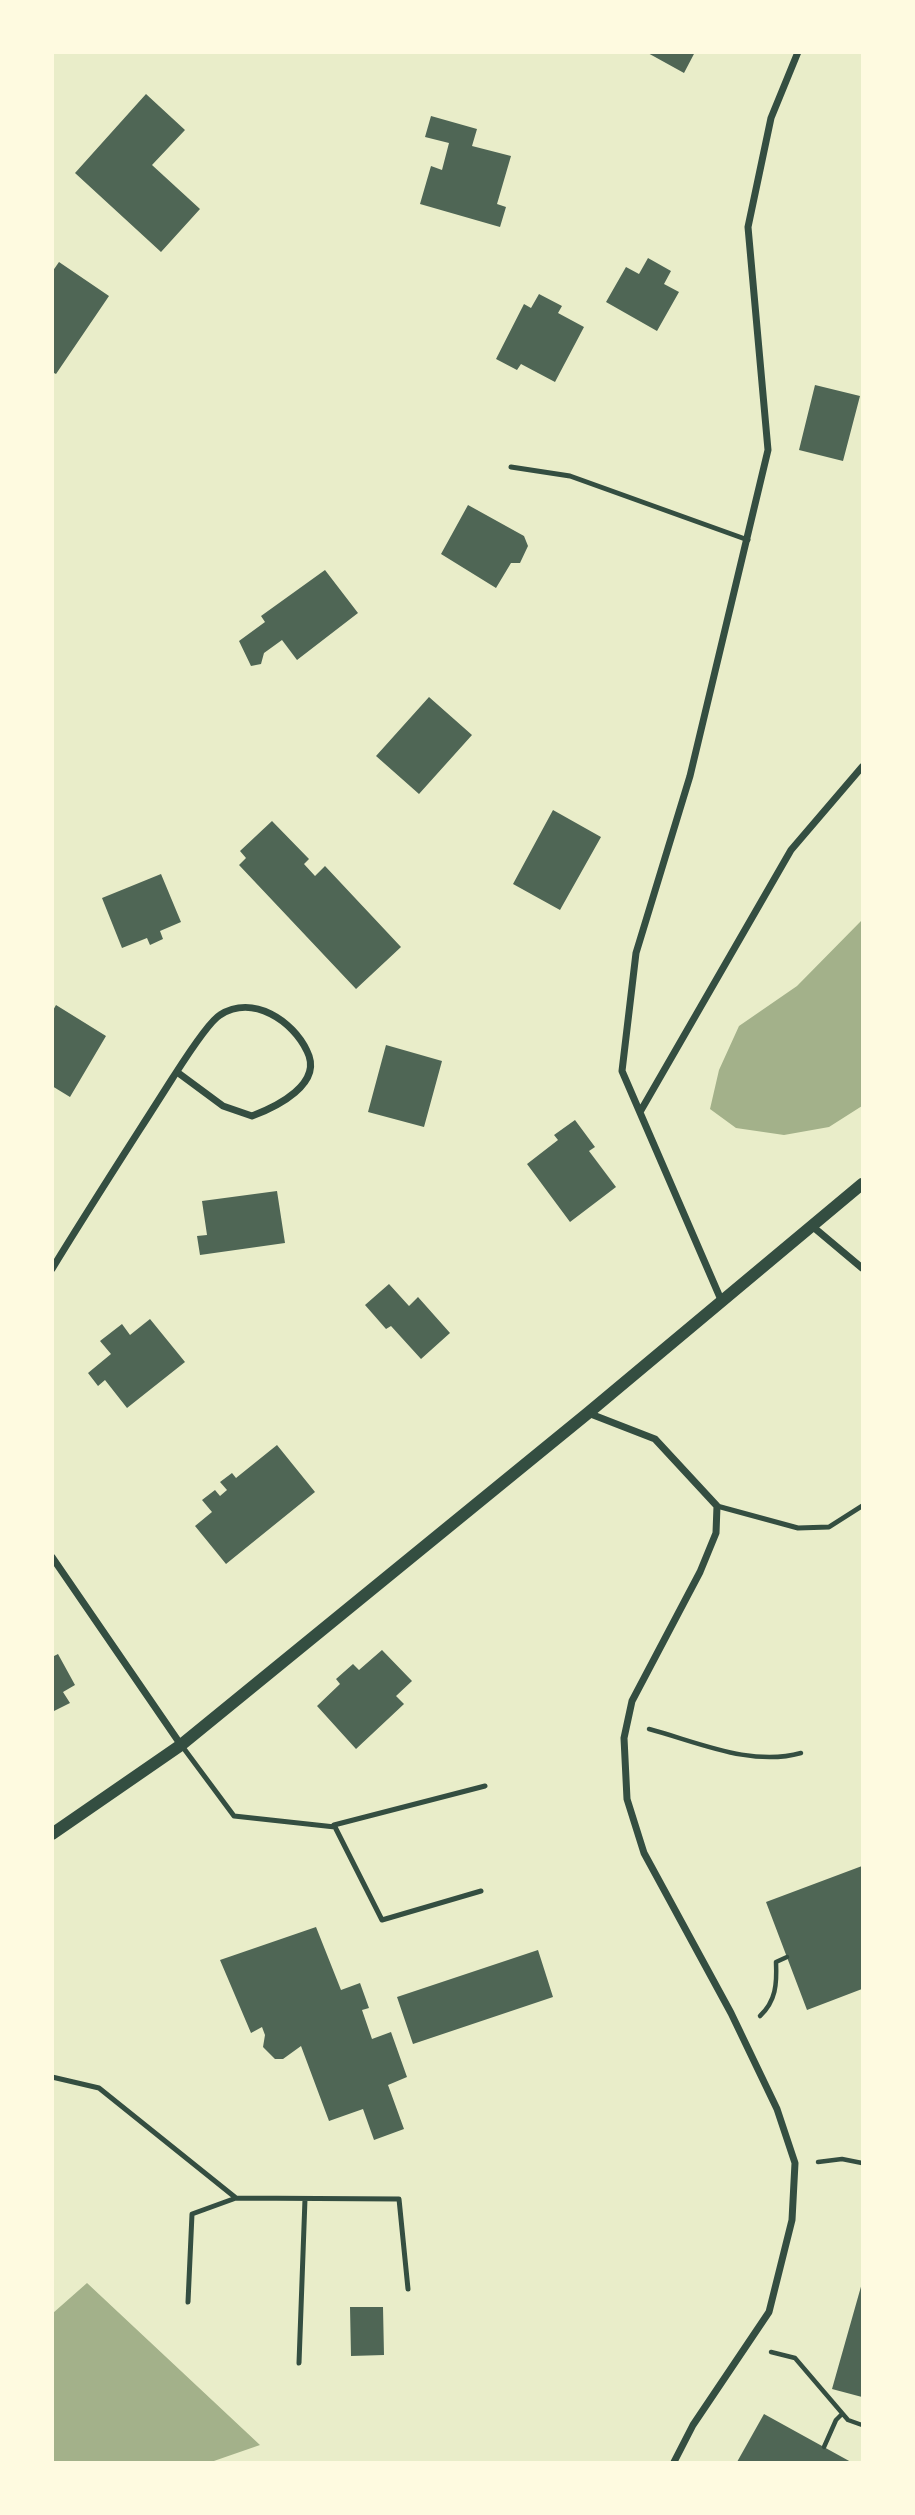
<!DOCTYPE html>
<style>
body{margin:0}
#map{position:relative;width:915px;height:2515px;overflow:hidden;background:#e9edc9;font-family:Overpass,sans-serif}
canvas{display:block}
.frame{position:absolute;inset:0;border:54px solid #fefae0;pointer-events:none}
</style>
<div id="map">
<canvas width="915" height="2515"></canvas>
<div class="frame"></div>
</div>
<script>
const context = document.querySelector('canvas').getContext('2d');
context.lineJoin = 'round';
function fillPath(path, color) {
  context.fillStyle = color;
  context.fill(path, 'evenodd');
}
function trace(path, color, width, dash) {
  context.strokeStyle = color;
  context.lineWidth = width;
  context.lineCap = dash ? 'butt' : 'round';
  context.setLineDash(dash || []);
  context.stroke(path);
}
const water = new Path2D(`
 M862,920v186l-33,21 -45,8 -48,-7 -26,-19 9,-39 20,-44 58,-40z
 M87,2283l173,162 -49,17h-158v-149z`);
const building = new Path2D(`
 M646,52h49l-11,21z
 M146,94l39,36 -33,35 48,44 -39,43 -86,-79z
 M431,116l46,13 -5,17 39,10 -14,48 9,3 -6,20 -80,-23 11,-38 11,4 7,-27 -24,-6z
 M648,258l23,13 -7,13 15,8 -22,39 -51,-29 20,-35 13,7z
 M59,262l50,34 -53,78 -4,-2v-100z
 M539,294l23,12 -4,7 26,14 -29,55 -34,-18 -4,6 -21,-11 28,-55 7,4z
 M815,385l45,11 -17,65 -44,-11z
 M468,505l56,31 4,10 -8,17h-9l-15,25 -55,-34z
 M325,570l33,43 -61,47 -15,-20 -18,13 -3,11 -10,2 -12,-25 26,-19 -4,-6z
 M429,697l43,38 -53,59 -43,-38z
 M553,810l48,27 -41,73 -47,-26z
 M272,821l37,38 -5,5 11,12 10,-10 76,81 -45,42 -117,-124 7,-7 -6,-7z
 M161,874l20,48 -21,9 3,8 -13,6 -3,-7 -25,10 -20,-50z
 M56,1005l50,31 -36,61 -18,-11v-74z
 M386,1045l56,16 -18,66 -56,-15z
 M575,1120l20,27 -6,4 27,36 -46,35 -43,-58 31,-24 -4,-5z
 M277,1191l8,52 -85,12 -3,-19 10,-1 -5,-34z
 M389,1284l20,22 9,-9 32,36 -29,26 -30,-33 -5,3 -21,-24z
 M150,1319l35,43 -58,46 -22,-28 -7,6 -10,-13 23,-19 -11,-13 22,-17 8,11z
 M277,1445l38,47 -89,72 -31,-38 17,-14 -10,-12 13,-10 5,6 7,-6 -7,-8 12,-9 4,5z
 M382,1650l30,31 -16,15 8,8 -48,45 -39,-43 23,-22 -4,-5 17,-15 6,6z
 M58,1654l17,31 -12,7 7,11 -18,9v-55z
 M862,1866v123l-55,21 -41,-108z
 M316,1927l25,63 19,-7 9,25 -7,2 10,29 19,-7 16,45 -19,8 16,44 -30,11 -11,-31 -34,12 -28,-75 -18,13h-8l-12,-12 2,-12 -3,-8 -11,6 -31,-73z
 M538,1950l15,47 -140,47 -16,-47z
 M862,2283v114l-30,-8z
 M350,2307h33l1,48 -33,1z
 M764,2414l87,48h-114z`);
const path = new Path2D(`
 M649,1729c49,13 102,38 152,24
 M760,2016c16,-15 17,-32 16,-54l11,-5
 M818,2162l24,-3 20,4
 M771,2352l24,6 53,62 14,5
 M824,2447l12,-27 6,-6`);
const service = new Path2D(`
 M511,467l59,9 178,64
 M717,1506l81,22 31,-1 33,-21
 M182,1746l52,70 101,11 47,93 99,-29
 M334,1825l151,-39
 M52,2077l47,11 137,110 163,1 9,90
 M188,2302l4,-88 44,-16
 M299,2363l6,-164`);
const minor = new Path2D(`
 M640,1112l151,-262 71,-83
 M812,1226l50,42
 M52,1269c39,-64 80,-127 120,-190 9,-14 36,-57 48,-64 33,-21 73,6 87,36 17,33 -31,56 -55,65l-29,-10 -46,-34
 M722,1302l-100,-231 14,-118 54,-177 78,-326 -20,-223 23,-109 27,-66
 M588,1413l67,26 62,67 -1,27 -16,39 -68,129 -8,37 3,61 17,54 87,160 46,96 18,54 -3,57 -23,92 -76,113 -19,37
 M52,1557l129,188`);
const tertiary = new Path2D(`
 M52,1834l129,-89 407,-332 274,-229`);
fillPath(water, '#a3b18a');
fillPath(building, '#4f6655');
trace(path, '#344e41', 4.5);
trace(service, '#344e41', 5);
trace(minor, '#344e41', 7);
trace(tertiary, '#344e41', 12);
</script>
